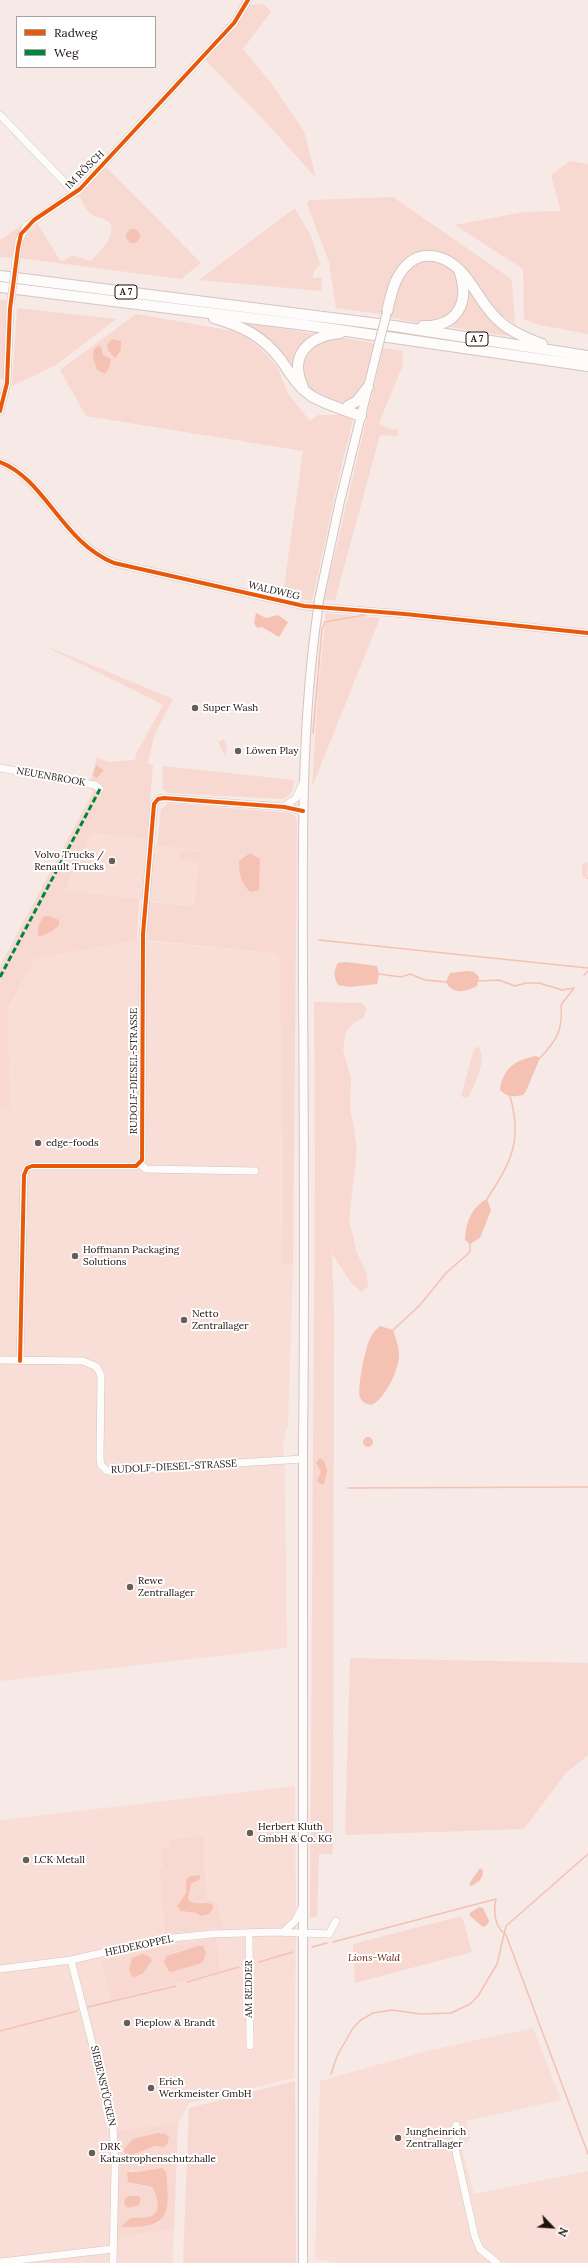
<!DOCTYPE html>
<meta charset="utf-8">
<style>
body{margin:0}
#map{position:relative;width:588px;height:2263px;overflow:hidden;background:#f6e9e6;font-family:Lora,serif}
canvas{display:block}
.legend{position:absolute;left:16px;top:16px;width:140px;height:52px;box-sizing:border-box;background:#fff;border:1px solid #a5a09e;margin:0;padding:5px 7px;list-style:none;font-size:12px;color:#1d110d}
.legend li{display:flex;align-items:center;gap:8px;height:20px}
.legend b{width:20px;border:1px solid #a5a09e}
.north{position:absolute;left:532px;top:2207px;width:40px;height:40px;-webkit-text-stroke:3px #fff;paint-order:stroke;rotate:115deg;font-size:11px;font-weight:700;line-height:16px;text-align:center;color:#1d110d}
.north::after{content:'';display:block;margin:auto;width:14px;height:18px;background:#1d110d;clip-path:polygon(50% 0,100% 100%,50% 72%,0 100%)}
</style>
<div id="map">
<canvas width="588" height="2263"></canvas>
<ul class="legend">
<li><b style="height:5px;background:#e8590c"></b>Radweg</li>
<li><b style="height:5px;background:#00873e"></b>Weg</li>
</ul>
<div class="north">N</div>
</div>
<script>
const context = document.querySelector('canvas').getContext('2d');
context.lineJoin = 'round';
function fillPath(path, color) {
  context.fillStyle = color;
  context.fill(path, 'evenodd');
}
function trace(path, color, width, dash) {
  context.strokeStyle = color;
  context.lineWidth = width;
  context.lineCap = dash ? 'butt' : 'round';
  context.setLineDash(dash || []);
  context.stroke(path);
}
function write(font, color, halo, rows, align = 'center') {
  context.font = font + ' Lora,serif';
  context.lineWidth = 4;
  context.setLineDash([]);
  context.textBaseline = 'middle';
  context.strokeStyle = halo;
  context.fillStyle = color;
  for (const [text, x, y, turn = 0] of rows) {
    context.save();
    context.translate(x, y);
    context.rotate((+turn || 0) * Math.PI / 180);
    context.textAlign = isNaN(turn) ? turn : align;
    if (halo) context.strokeText(text, 0, 0);
    context.fillText(text, 0, 0);
    context.restore();
  }
}
const built = new Path2D(`
 M91,833l56,6v6l52,5 -5,56 -129,-14z
 M137,940l142,14 4,210 -1,99 11,2 -5,161 -3,7 -2,13 2,21 2,181 -287,33v-573h10l-2,-100 27,-49z
 M295,1786l1,149 -2,143 -105,25 -11,20 -61,9v106l57,-9 -1,34h-173v-443z
 M533,2028l28,72 -95,21 4,17 -8,11 12,45 114,-23v92h-252l-21,-4 5,-178 111,-31z`);
const green = new Path2D(`
 M264,4l7,8 -28,37 28,34 33,48 12,47 -53,-59 -58,-59 34,-38 10,-17z
 M570,161l18,3v170l-49,-9 -15,-6 -1,-50 -68,-44 69,-13 37,-1 -10,-36z
 M104,165l97,98 -20,16 -162,-21 5,-22 13,-13 24,39 12,-7 17,6c8,-6 29,-28 19,-39 -5,-4 -9,-4 -14,-6 -8,-3 -12,-14 -16,-20z
 M393,197l117,81 2,5 3,41c-8,-6 -19,-11 -25,-18 -11,-12 -17,-28 -28,-40 -22,-25 -58,-17 -71,13 -5,11 -7,24 -11,35l-44,-6 -7,-46 -22,-58 3,-4z
 M295,208l16,28 9,28 -7,9v5h9l-1,13 -122,-11z
 M24,224l-6,9 -6,25 -12,-1v-17z
 M433,259c9,3 18,6 24,14 11,16 0,43 -18,49 -15,4 -34,-2 -49,-5 5,-18 8,-42 25,-54 5,-3 13,-3 18,-4z
 M468,286l47,51 -71,-11c15,-12 24,-19 24,-40z
 M0,300h6l-2,79h-4z
 M17,308l99,11 -60,46 -44,21z
 M136,314l104,18 22,18 14,15 13,30 21,26 8,-6h29l6,5 -13,52 -28,129 -29,-6 20,-144 -217,-35 -26,-46z
 M238,322l79,12c-19,7 -19,22 -21,40l-23,-30 -11,-10z
 M344,338l30,5 -8,35 -10,21c-25,11 -62,-10 -54,-40 2,-7 13,-15 19,-20z
 M383,348l19,3 1,14 -24,58 10,6 9,1v6l-18,-1 -45,165h-11z
 M326,613l54,5 -68,169 6,-95z
 M39,643l134,56 -19,37 -6,28 5,1 -6,74 -56,-6 -26,58 74,8 -2,41 -102,19 -27,49 2,100h-10v-142l93,-174 -3,-10 7,-25 11,5 27,-2 2,-8 26,-47z
 M224,739l3,8 -1,10 -8,-15z
 M163,766l131,14c-1,10 -2,17 -13,19l-112,-6 -7,-4z
 M168,803l122,10 5,3 2,6 -4,443 -11,-1 1,-100 -4,-210 -133,-14 3,-38 45,4 4,-44 -19,-2 1,-10 19,2v-2l-42,-4 4,-37z
 M586,862l2,1 -1,15 -5,-2v-12z
 M314,1002l48,1 5,6 -4,9 -9,5 -8,9 -3,17 8,29 -1,29 7,41 -8,72 8,33 10,21 1,12 -6,6 -11,-9 -19,-30 2,63 -1,531 -1,7h-13l-2,62 -7,2 5,-751z
 M478,1046c10,12 -3,39 -10,51l-4,1 -3,-3 13,-45z
 M350,1658l238,5v92l-22,18 -42,56 -179,6z
 M203,1836l3,62 11,5 6,24 -58,7 -5,-65 3,-2 -2,-18h8v-9zM200,1875v4l-9,5 -3,15 10,5 5,-1 8,10 -10,3 -5,-3 -13,-1 -5,-10 8,-9 -1,-9 5,-8z
 M462,1916l10,36 -117,31 -2,-39z
 M216,1938l4,33 -108,29 -10,-39 57,-13zM197,1946h6l-16,22 -15,4 2,-20zM132,1958l11,15 -14,-3z
 M295,2081l1,182h-113l6,-155z
 M178,2123l-4,106 -57,9v-107zM157,2133l6,14 -8,-1 -26,10 21,-21zM162,2168l2,2 -5,53 -37,4c3,-3 6,-7 10,-9 6,-2 13,0 19,-2 11,-4 6,-22 1,-29l-17,-3 -5,-14 7,2z`);
const water = new Path2D(`
 M126 236a7 7 0 1 1 14 0a7 7 0 1 1-14 0Z
 M112,339l9,2v9l-6,8 -7,-8 -1,-5z
 M100,345l3,10 8,4 -2,9 -4,6 -8,-4 -4,-13 1,-8z
 M256,613l10,5 12,-3 10,7 -9,15 -17,-10 -5,1 -3,-5z
 M96,765l8,5 -7,8 -4,-2z
 M250,853l10,6 -1,31 -9,2c-9,-9 -11,-18 -11,-31z
 M44,916h5l10,4v5l-8,7 -12,5c-4,-9 1,-14 5,-21z
 M346,962l31,4 2,8 -2,10 -28,3 -11,-2c-4,-8 -5,-14 0,-22z
 M467,971l7,1 5,5 -2,9c-11,6 -25,9 -31,-4l4,-9z
 M536,1056l4,2 -14,33 -3,4c-10,2 -16,2 -23,-5 3,-22 15,-30 36,-34z
 M487,1199l4,11 -11,28 -10,6 -5,-4c1,-18 6,-32 22,-41z
 M380,1326l13,4c2,7 6,16 6,24 0,16 -13,43 -27,51 -5,-1 -10,-2 -12,-8 -3,-9 5,-47 9,-56 2,-6 6,-11 11,-15z
 M363 1442a5 5 0 1 1 10 0a5 5 0 1 1-10 0Z
 M320,1458l4,3 3,10 -3,13h-4l-3,-4 4,-8 -5,-9z
 M480,1868l3,2c0,9 -4,12 -12,16l-2,-2z
 M200,1875v4l-9,5 -3,15c8,9 19,0 26,7l-5,8 -8,2 -5,-3 -15,-2 -4,-5 9,-13v-13l4,-4z
 M479,1907l4,1 6,13 -2,4 -4,2 -13,-11v-3z
 M197,1946h6l3,7 -4,10 -30,9 -3,-1 -5,-9 3,-6z
 M142,1954l7,2 3,5 -9,12 -8,4 -3,-1 -3,-6 3,-12z
 M157,2133l8,1 4,3 -2,8 -4,2 -8,-1 -26,10 -4,-2 -1,-5 9,-10z
 M162,2168l4,4c4,43 5,56 -44,55v-2c4,-2 5,-6 10,-7 6,-1 14,0 19,-2 11,-4 6,-22 1,-29l-24,-5 -1,-10h10z
 M129,2196h10l2,3 -2,6 -11,3 -4,-4 1,-6z`);
const stream = new Path2D(`
 M313,733l9,-104 3,-7 45,-8
 M587,878h1
 M319,940l269,28
 M379,974l22,3 9,-3 15,6 21,2
 M584,975l4,-4
 M478,981l21,-1 16,6 11,-3h13l23,7 12,-2
 M540,1058c17,-18 23,-28 21,-53l13,-17
 M487,1199c24,-37 36,-58 23,-103
 M393,1330l27,-25 26,-32 24,-21v-8
 M348,1488l240,-1
 M333,1942l163,-43c-3,14 -2,27 10,36l82,219
 M312,1947l15,-4
 M259,1962l34,-10
 M187,1982l52,-15
 M88,2007l88,-21
 M0,2031l77,-20
 M331,2074l6,-18 16,-28 8,-8 12,-7 19,-3 28,4 31,-1 19,-9 8,-8 19,-32 9,-38 82,-72`);
const minor = new Path2D(`
 M0,115l75,78
 M16,259l3,-18 7,-15 54,-37 154,-166 14,-23
 M0,411l7,-28 3,-74
 M0,462c45,17 62,80 114,101l190,43 101,8 183,19
 M0,768l95,17 5,4
 M284,807l12,-9 7,-15
 M140,1164l6,5 109,2
 M0,1360l83,1 14,6 4,9 -1,83 1,6 6,6 196,-12
 M20,1361l4,-186 3,-7 5,-2h104l6,-6 1,-226 11,-130 4,-5 6,-1 120,9 19,4
 M283,1932l12,-11 8,-15
 M249,1933l1,113
 M71,1960l42,166 2,40 -2,97
 M0,1969l71,-9 92,-21 49,-5 62,-2 55,2 7,-13
 M456,2125v27l19,85 5,12 17,14
 M0,2262l113,-13`);
const major = new Path2D(`
 M319,600l21,-99 38,-154
 M303,2263v-819c2,-154 1,-308 0,-463 0,-122 -3,-244 14,-365`);
const highway = new Path2D(`
 M0,276l394,50 194,30
 M0,287l305,38 283,41
 M387,312c3,-12 5,-26 12,-37 19,-32 51,-20 69,5 10,13 17,28 29,39 12,12 28,19 45,25
 M214,318c28,8 49,18 67,42 9,13 16,26 29,35 9,7 40,17 51,21
 M423,326c33,1 47,-22 37,-53
 M303,387c-15,-32 6,-51 37,-54
 M348,406l9,-5 11,-14`);
const minorBridge = new Path2D(`
 M10,309l6,-50`);
const majorBridge = new Path2D(`
 M378,347l9,-35
 M317,616l2,-16`);
const quiet = new Path2D(`
 M0,977l100,-188`);
const cycleway = new Path2D(`
 M0,411l7,-28 3,-74 8,-61 3,-14 13,-14 46,-31 154,-166 14,-23
 M0,462c45,17 62,80 114,101l190,43 101,8 183,19
 M20,1361l4,-186 3,-7 5,-2h104l6,-6 1,-226 11,-130 4,-5 6,-1 120,9 19,4`);
const markers = [
 [195,708,4,"#695d59"],
 [238,751,4,"#695d59"],
 [112,861,4,"#695d59"],
 [38,1143,4,"#695d59"],
 [75,1256,4,"#695d59"],
 [184,1320,4,"#695d59"],
 [130,1587,4,"#695d59"],
 [250,1833,4,"#695d59"],
 [26,1860,4,"#695d59"],
 [127,2023,4,"#695d59"],
 [151,2088,4,"#695d59"],
 [398,2138,4,"#695d59"],
 [92,2153,4,"#695d59"]
];
const shields = [
 [126,292,22],
 [477,339,22]
];
const shieldNames = [
 ["A 7",126,292],
 ["A 7",477,339]
];
const streetNames = [
 ["IM RÖSCH",85,170,-45],
 ["WALDWEG",274,591,13],
 ["NEUENBROOK",51,777,10],
 ["RUDOLF-DIESEL-STRASSE",134,1071,-90],
 ["RUDOLF-DIESEL-STRASSE",174,1467,-3],
 ["HEIDEKOPPEL",139,1946,-12],
 ["AM REDDER",249,1989,-90],
 ["SIEBENSTÜCKEN",103,2086,77]
];
const poiNames = [
 ["Super Wash",203,708],
 ["Löwen Play",246,751],
 ["Volvo Trucks /",104,855,"right"],
 ["Renault Trucks",104,867,"right"],
 ["edge-foods",46,1143],
 ["Hoffmann Packaging",83,1250],
 ["Solutions",83,1262],
 ["Netto",192,1314],
 ["Zentrallager",192,1326],
 ["Rewe",138,1581],
 ["Zentrallager",138,1593],
 ["Herbert Kluth",258,1827],
 ["GmbH & Co. KG",258,1839],
 ["LCK Metall",34,1860],
 ["Pieplow & Brandt",135,2023],
 ["Erich",159,2082],
 ["Werkmeister GmbH",159,2094],
 ["Jungheinrich",406,2132],
 ["Zentrallager",406,2144],
 ["DRK",100,2147],
 ["Katastrophenschutzhalle",100,2159]
];
const parkNames = [
 ["Lions-Wald",374,1958]
];
fillPath(built, '#f9ded7');
fillPath(green, '#f8d9d1');
fillPath(water, '#f5c1b3');
trace(stream, '#f5c1b3', 1.5);
trace(minor, '#d2c5c1', 8);
trace(major, '#d2c5c1', 10);
trace(highway, '#d2c5c1', 12);
trace(minor, '#fefcfb', 7);
trace(major, '#fefcfb', 8);
trace(highway, '#fefcfb', 10);
trace(minorBridge, '#d2c5c1', 8, []);
trace(majorBridge, '#d2c5c1', 10, []);
trace(minorBridge, '#fefcfb', 7);
trace(majorBridge, '#fefcfb', 8);
trace(quiet, '#00873e', 3, [6, 3]);
trace(cycleway, '#e8590c', 4);
for (const [x, y, r, color] of markers) {
  const dot = new Path2D();
  dot.arc(x, y, r, 0, 2 * Math.PI);
  context.fillStyle = color;
  context.fill(dot);
  trace(dot, '#fff', 1.5);
}
for (const [x, y, w] of shields) {
  const box = new Path2D();
  box.roundRect(x - w / 2, y - 7, w, 14, 3);
  context.fillStyle = '#fff';
  context.fill(box);
  trace(box, '#1d110d', 1);
}
write('bold 9px', '#1d110d', null, shieldNames);
write('10px', '#1d110d', '#fff', streetNames);
write('10px', '#1d110d', '#fff', poiNames, 'left');
write('italic 10px', '#671801', '#fff', parkNames);
</script>
